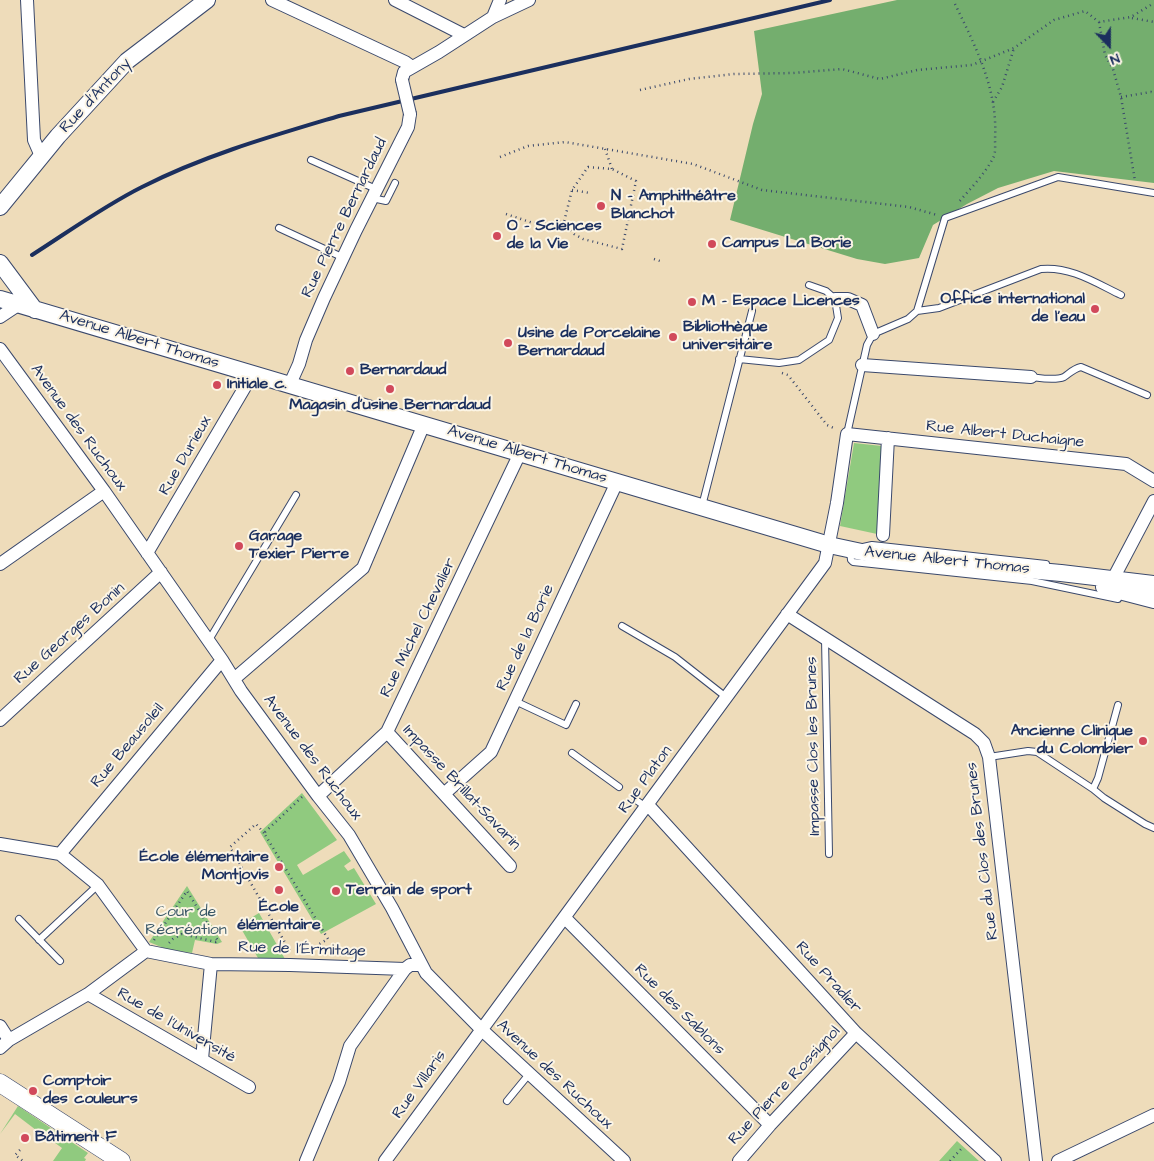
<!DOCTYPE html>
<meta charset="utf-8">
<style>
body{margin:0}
#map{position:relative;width:1154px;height:1161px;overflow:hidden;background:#eedcba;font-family:"Architects Daughter",sans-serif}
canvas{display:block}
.north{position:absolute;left:1084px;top:20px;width:50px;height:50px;-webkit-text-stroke:4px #fcf5e5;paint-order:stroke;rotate:158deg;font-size:14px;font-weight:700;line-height:20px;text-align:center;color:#1b2f5e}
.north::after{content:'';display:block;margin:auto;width:18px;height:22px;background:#1b2f5e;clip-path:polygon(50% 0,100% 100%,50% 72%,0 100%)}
</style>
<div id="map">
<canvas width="1154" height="1161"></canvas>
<div class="north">N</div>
</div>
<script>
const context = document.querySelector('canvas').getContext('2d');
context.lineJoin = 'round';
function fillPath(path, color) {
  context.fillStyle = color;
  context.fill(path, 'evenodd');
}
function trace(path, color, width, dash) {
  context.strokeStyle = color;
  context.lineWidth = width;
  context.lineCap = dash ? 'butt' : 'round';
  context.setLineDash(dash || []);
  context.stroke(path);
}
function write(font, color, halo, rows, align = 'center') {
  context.font = font + ' "Architects Daughter",sans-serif';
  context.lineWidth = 4;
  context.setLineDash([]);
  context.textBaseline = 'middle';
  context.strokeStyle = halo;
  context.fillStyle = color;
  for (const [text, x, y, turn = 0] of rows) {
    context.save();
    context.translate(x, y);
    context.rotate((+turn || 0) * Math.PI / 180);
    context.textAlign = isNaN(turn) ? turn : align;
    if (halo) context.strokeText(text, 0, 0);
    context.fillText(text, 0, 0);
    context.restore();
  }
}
const green = new Path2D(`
 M854,443l28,3 -5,88 -37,-8z
 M302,793l35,47 -40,25 6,10 41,-24 7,10 -7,5 4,5 6,-3 22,36 -55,30 -61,-102z
 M187,886l35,56 -5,2 -22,-4 -3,13 -26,-4 -17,-7z
 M259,913l26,46 -27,-1 -19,-33z
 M18,1106l70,47 -4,5 2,1 -1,2h-32l9,-13 -15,-11 -2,1 -10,-7 1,-1 -21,-16 -15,20z
 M957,1141l22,20h-40z`);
const forest = new Path2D(`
 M897,0h257v183l-100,-12 -56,17 -31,16 -34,21 -14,33 -34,6 -28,-5 -127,-39 23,-96 9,-30 -8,-63z`);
const path = new Path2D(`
 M955,4c21,44 43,85 40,135 0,5 1,14 -2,19 -8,16 -23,31 -35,45
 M1132,18l22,4
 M1099,22l6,33 8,14 8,28 14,84
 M640,90l49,-11 45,-5 59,-1 49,-4 38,10 37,-9 55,-5 42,-17 40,-28 31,-9 14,11 32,-5 23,-14
 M1121,97l30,-5 3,1
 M993,102l9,-15 12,-39
 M605,149l7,20
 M500,157l28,-11 37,-4 128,22 69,26 147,17 28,8
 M572,190l18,3
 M506,214l27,9 31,-1 10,12 9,5 39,10 14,-68 -24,-12 -24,-2 -16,23 -8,32
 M654,259l9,3
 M782,373l6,2 39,50 9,4
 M302,797l-38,36 64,106 -24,14
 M264,833l-8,-9 -26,23 61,106
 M154,940l33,-49 31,50 -2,1 -34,-8 -9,5 -5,5
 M20,1150l-5,5 8,6
 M950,1161l13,-14`);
const service = new Path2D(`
 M311,160l65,29
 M372,198l14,3 9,-18
 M279,228l65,30
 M917,311l22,-3 102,-39c29,-3 55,14 80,26
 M739,359l40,4 20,-3 30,-20 9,-22 -3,-19 -9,-8 -17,-6
 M1031,377c9,1 24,4 33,0 6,-4 9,-8 17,-10l66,28
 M847,434l20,-89 6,-11 35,-15 9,-8 28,-93 113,-41 96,16
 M702,506l50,-195
 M863,547l9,-2 174,19
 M850,551l1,9 2,2 179,19 86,18
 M622,626l53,31 51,40
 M825,638l4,216
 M209,640l87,-145
 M515,701l51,24 10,-21
 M1118,705l-20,73 -5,11 11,9 41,26 9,4
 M572,753l47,34
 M989,757l39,-6 9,1 56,37
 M636,800l10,7
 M19,919l41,42
 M39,940l59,-55
 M507,1101l23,-28`);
const minor = new Path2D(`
 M27,0l7,140 7,16
 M272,0l133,62 7,5
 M395,0l69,35
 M493,17l7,-17
 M402,80l2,-8 35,-20 54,-35 36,-17
 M835,299h13l14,6 11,29
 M0,317l18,-12
 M0,349l104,142 118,169 19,31 77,105 31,39 43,73 34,65 56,57 142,131
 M862,365l169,12
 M290,384l9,-20 7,-24 18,-42 32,-68 52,-103 2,-13
 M883,535l5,-97
 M147,553l105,-178
 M0,564l104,-73
 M1113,579l41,-78
 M787,614l188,120 9,9 5,14 47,404
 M234,679l129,-111 61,-144
 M0,720l161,-148
 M387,732l123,134
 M445,793l46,-41 126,-270
 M318,796l69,-64 133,-279
 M648,805l208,228 139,128
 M0,844l60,10 38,31 48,66
 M60,854l162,-194
 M565,918l205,207
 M88,994l161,93
 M0,1026l9,14
 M0,1048l9,-8 79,-46 58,-43 65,13 79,1 115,4 5,-4h11
 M202,1059l9,-95
 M306,1161l33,-79 11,-36 55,-77
 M385,1161l440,-598 12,-60 10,-69 279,30 28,17
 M739,1161l31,-36 86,-92
 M1058,1161l96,-46`);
const tertiary = new Path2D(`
 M0,207l58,-71 69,-75 80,-61
 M0,263l35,47
 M0,299l829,246 56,12 176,16 93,11
 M1104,587l50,13`);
const secondary = new Path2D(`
 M0,1083l121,78`);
const rail = new Path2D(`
 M32,255c36,-23 72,-49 110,-68 63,-32 130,-51 197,-71l491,-116`);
const minorBridge = new Path2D(`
 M402,80l8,34`);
const markers = [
 [601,206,5,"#d1495b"],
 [497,236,5,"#d1495b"],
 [712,244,5,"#d1495b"],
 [692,302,5,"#d1495b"],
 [1095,309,5,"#d1495b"],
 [673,337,5,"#d1495b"],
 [508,343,5,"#d1495b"],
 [350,371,5,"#d1495b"],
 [217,385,5,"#d1495b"],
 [390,389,5,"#d1495b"],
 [239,546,5,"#d1495b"],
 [1143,741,5,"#d1495b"],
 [279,867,5,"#d1495b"],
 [279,890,5,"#d1495b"],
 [336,891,5,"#d1495b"],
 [33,1091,5,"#d1495b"],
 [25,1138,5,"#d1495b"]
];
const streetNames = [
 ["Rue d'Antony",96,96,-47],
 ["Rue Pierre Bernardaud",345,218,-64],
 ["Avenue Albert Thomas",139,340,17],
 ["Avenue des Ruchoux",78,428,54],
 ["Rue Albert Duchaigne",1005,435,6],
 ["Avenue Albert Thomas",527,455,17],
 ["Rue Durieux",186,456,-60],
 ["Avenue Albert Thomas",947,561,6],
 ["Rue Michel Chevalier",419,628,-64],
 ["Rue Georges Bonin",70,634,-42],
 ["Rue de la Borie",526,638,-65],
 ["Rue Beausoleil",128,746,-50],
 ["Impasse Clos les Brunes",814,746,-91],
 ["Avenue des Ruchoux",312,758,53],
 ["Rue Platon",646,780,-54],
 ["Impasse Brillat-Savarin",461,788,47],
 ["Rue du Clos des Brunes",983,851,-97],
 ["Rue de l'Érmitage",302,950,2],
 ["Rue Pradier",828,978,48],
 ["Rue des Sablons",679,1010,45],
 ["Rue de l'Université",176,1026,30],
 ["Avenue des Ruchoux",554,1075,43],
 ["Rue Villaris",420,1085,-54],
 ["Rue Pierre Rossignol",785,1086,-47]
];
const poiNames = [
 ["N - Amphithéâtre",611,197],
 ["Blanchot",611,215],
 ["O - Sciences",507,227],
 ["de la Vie",507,245],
 ["Campus La Borie",722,244],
 ["Office international",1085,300,"right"],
 ["de l'eau",1085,318,"right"],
 ["M - Espace Licences",702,302],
 ["Bibliothèque",683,328],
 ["universitaire",683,346],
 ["Usine de Porcelaine",518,334],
 ["Bernardaud",518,352],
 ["Bernardaud",360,371],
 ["Initiale c.",227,385],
 ["Magasin d'usine Bernardaud",390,406,"center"],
 ["Garage",249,537],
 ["Texier Pierre",249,555],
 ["Ancienne Clinique",1133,732,"right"],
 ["du Colombier",1133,750,"right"],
 ["École élémentaire",269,858,"right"],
 ["Montjovis",269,876,"right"],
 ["Terrain de sport",346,891],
 ["École",279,908,"center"],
 ["élémentaire",279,926,"center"],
 ["Comptoir",43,1082],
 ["des couleurs",43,1100],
 ["Bâtiment F",35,1138]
];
const parkNames = [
 ["Cour de",186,913],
 ["Récréation",186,931]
];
fillPath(green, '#90ca7f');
fillPath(forest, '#74ae6e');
trace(service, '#3b496c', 8);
trace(minor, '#3b496c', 14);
trace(tertiary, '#3b496c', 18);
trace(secondary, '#3b496c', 19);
trace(path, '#3b496c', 2.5, [1, 4]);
trace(service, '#fff', 6);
trace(minor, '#fff', 12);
trace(tertiary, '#fff', 16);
trace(secondary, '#fff', 18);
trace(rail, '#1b2f5e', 4);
trace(minorBridge, '#3b496c', 14, []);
trace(minorBridge, '#fff', 12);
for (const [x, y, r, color] of markers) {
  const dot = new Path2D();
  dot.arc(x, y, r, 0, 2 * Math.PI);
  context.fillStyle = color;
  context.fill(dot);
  trace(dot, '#fcf5e5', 2);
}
write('16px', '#1b2f5e', '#fcf5e5', streetNames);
write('bold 16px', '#1b2f5e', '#fcf5e5', poiNames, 'left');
write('16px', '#385666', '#fcf5e5', parkNames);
</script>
